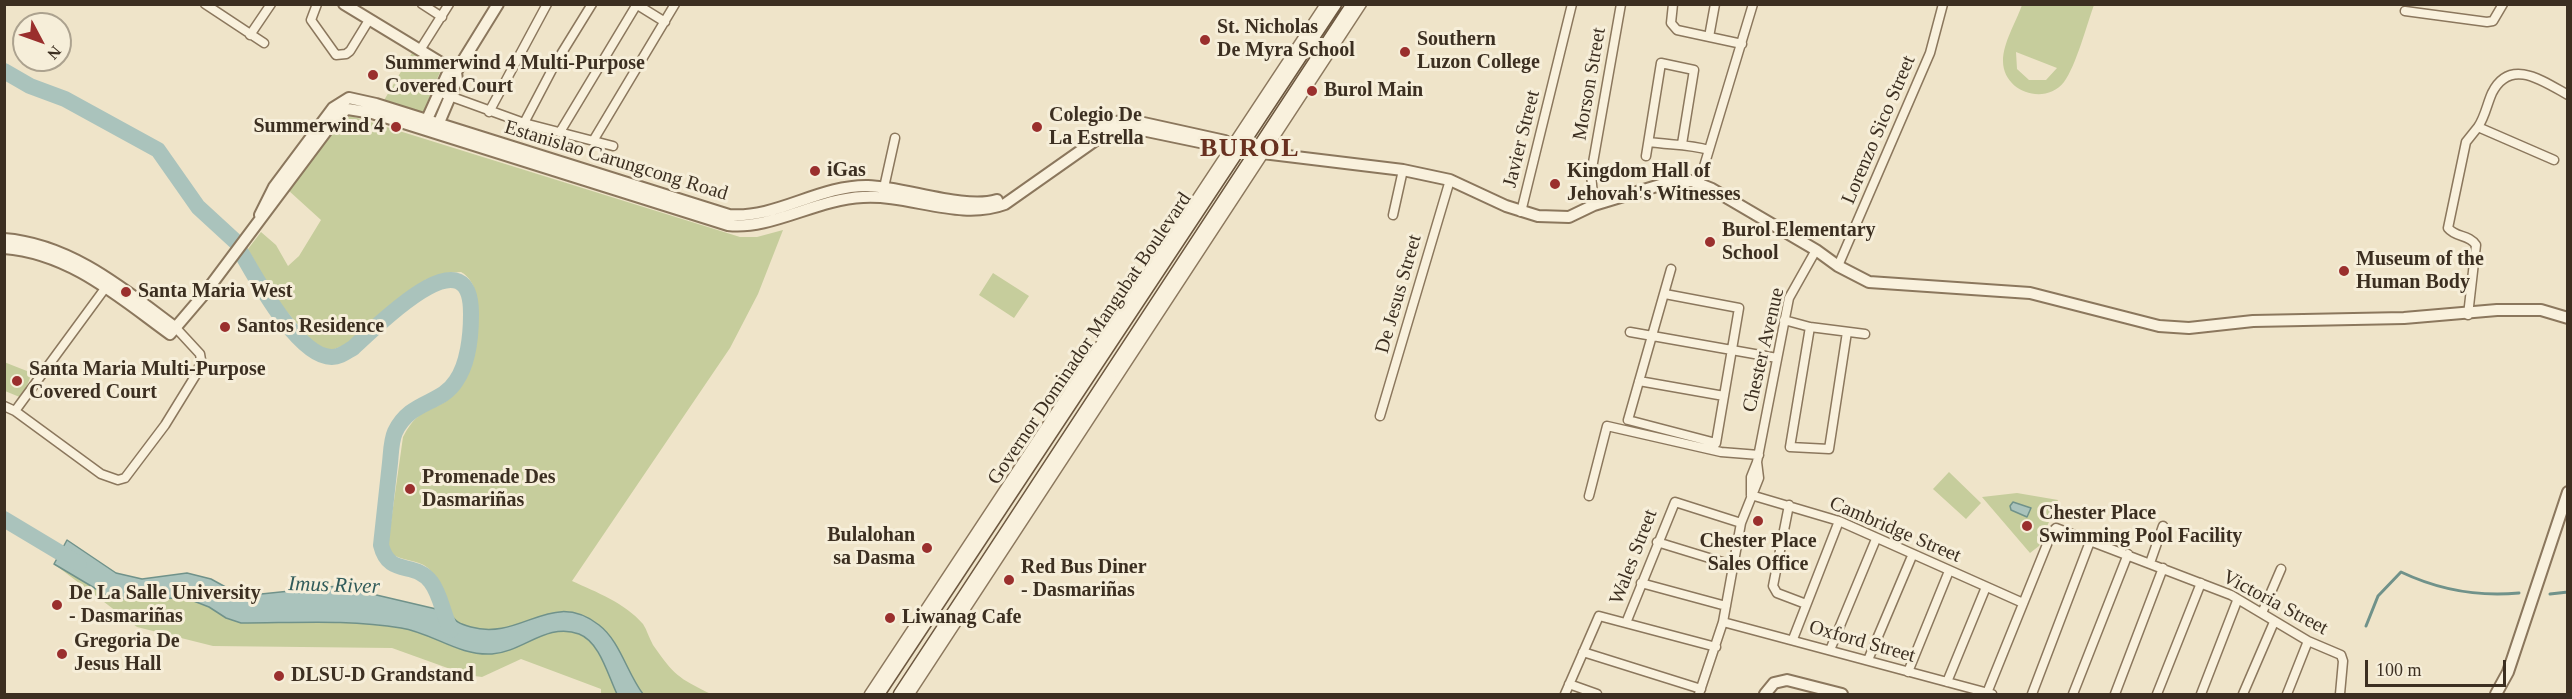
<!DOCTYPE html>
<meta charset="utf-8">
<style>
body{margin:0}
#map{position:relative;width:2572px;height:699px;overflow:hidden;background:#efe4c9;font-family:Georgia,serif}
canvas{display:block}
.frame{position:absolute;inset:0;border:6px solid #3c2f21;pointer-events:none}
.north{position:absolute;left:12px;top:12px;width:60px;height:60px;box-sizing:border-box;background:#f6eed9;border:2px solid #aca28f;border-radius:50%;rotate:131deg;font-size:16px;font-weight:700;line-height:24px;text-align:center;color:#3c2f21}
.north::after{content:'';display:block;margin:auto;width:21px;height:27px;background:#9a2f2d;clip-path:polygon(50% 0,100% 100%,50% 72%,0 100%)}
.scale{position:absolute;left:2365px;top:660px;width:141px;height:27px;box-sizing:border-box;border:3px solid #3c2f21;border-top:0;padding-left:8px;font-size:18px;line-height:21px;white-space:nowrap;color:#3c2f21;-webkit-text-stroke:4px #f6eed9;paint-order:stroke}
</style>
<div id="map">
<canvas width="2572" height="699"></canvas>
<div class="frame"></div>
<div class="north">N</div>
<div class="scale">100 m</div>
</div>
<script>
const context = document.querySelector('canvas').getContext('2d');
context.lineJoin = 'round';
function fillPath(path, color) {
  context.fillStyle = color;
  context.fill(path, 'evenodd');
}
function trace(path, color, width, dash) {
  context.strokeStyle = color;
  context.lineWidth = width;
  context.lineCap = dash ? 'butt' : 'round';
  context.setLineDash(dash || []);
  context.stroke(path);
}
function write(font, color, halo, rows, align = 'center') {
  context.font = font + ' Georgia,serif';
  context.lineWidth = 6;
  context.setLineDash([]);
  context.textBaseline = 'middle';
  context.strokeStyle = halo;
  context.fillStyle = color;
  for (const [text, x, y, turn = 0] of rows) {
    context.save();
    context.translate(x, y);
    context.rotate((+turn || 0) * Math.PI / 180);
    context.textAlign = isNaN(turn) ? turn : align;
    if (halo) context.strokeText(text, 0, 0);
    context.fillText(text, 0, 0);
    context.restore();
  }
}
const green = new Path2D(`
 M2022,5h72c-7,19 -18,61 -30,77 -19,24 -61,10 -61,-21 0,-18 13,-39 19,-56zM2016,52l41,16 -11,12h-17l-12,-11z
 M412,53l28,19 -18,43 -39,-13z
 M351,116l389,121h17l26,-7 -25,64 -28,54 -158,233c24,11 53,22 71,43 4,6 6,14 10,21 21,30 25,33 58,49h-68c-26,-35 -27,-71 -76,-83 -28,8 -98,38 -117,2 -8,-15 -9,-33 -22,-45 -11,-9 -27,-7 -38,-15l-2,-10 15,-106c18,-35 32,-22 52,-44 19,-21 38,-104 6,-121l-15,1 -21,7 -76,63 -19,8 -10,-2 -8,-8 -37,-43 -27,-49 13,-17 15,13 12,21 11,-10 22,-36 -33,-30 54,-72z
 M993,273l36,23 -15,22 -35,-23z
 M4,362l28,11 -10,25 -17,-7z
 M1949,472l32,31 -15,16 -33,-30z
 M2017,493l41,7 -19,46 -9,7 -48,-56z
 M54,564l59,35 73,-1 23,9 17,11c58,2 117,1 174,9 29,5 52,25 82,26 34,2 64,-31 97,-19 21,8 29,41 38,60h-16v-5l-80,-30 -39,18 -15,-2 -75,-27 -179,-2 -76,-19z`);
const water = new Path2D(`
 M2013,502l18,6 -4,9 -16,-7 -1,-4z
 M67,540l49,33 26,6 45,-6 24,6 31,17 96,-10 111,26c6,10 11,12 22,15 51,14 80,-39 128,-2 21,16 28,48 44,69h-26c-9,-18 -17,-52 -38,-60 -32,-12 -56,18 -87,20 -34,2 -59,-21 -91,-26 -52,-9 -107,-5 -160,-5l-15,-5 -17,-11 -23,-9 -73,1 -59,-35z`);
const stream = new Path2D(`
 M2550,594l18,-2
 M2366,626l12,-30 23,-24c38,18 76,25 118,21`);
const river = new Path2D(`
 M4,71l26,15 35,13 93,51 40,57 37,34
 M242,254c15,26 57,104 90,103 8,0 14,-5 21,-9 24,-22 119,-119 118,-33 0,20 -3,49 -15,66 -15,24 -46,19 -61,51 -4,9 -4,22 -5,31 -3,27 -6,54 -9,82 8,33 34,15 50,37 10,13 12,33 20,48
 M4,519l75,45`);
const minor = new Path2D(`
 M205,4l59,39
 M317,4l-6,16 25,35 10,-1 4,-3 19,-31
 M422,4l20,13
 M636,4l29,18
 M1673,4l-2,19 6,7 65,14
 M2405,11l82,11 6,-1 10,-17
 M250,35l21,-31
 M1709,37l6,-33
 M420,50l29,-46
 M444,94l80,29 89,23
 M489,112l58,-108
 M524,123l31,-59 37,-60
 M2478,127c7,-10 9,-23 14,-34 18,-36 51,-12 76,2
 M560,132l77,-128
 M593,141l82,-137
 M1649,142c21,3 40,2 60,8
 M1646,156l15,-93 33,7 -12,74
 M1699,183l54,-179
 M883,192l12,-54
 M1594,205l-3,-31 30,-170
 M1521,212l51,-208
 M1393,215l10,-45
 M1838,266l92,-213 13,-49
 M1665,294l74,14 -23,135 -88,-23 43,-151
 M2468,315l8,-70c-7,-11 -20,-7 -28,-17l18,-86 12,-15 76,33
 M1784,320l26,7 55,7
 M1810,327l-20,120 39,2 18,-117
 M1630,332l147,26
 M1639,381l85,15
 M4,406l11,5 86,63 17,6 7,-2 40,-53 32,-52 4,-13 -1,-6 -24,-26
 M15,411l91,-124
 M1380,416l70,-236
 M1751,495l88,26 184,82
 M1751,495v-18l6,-15 32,-164 27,-48
 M1589,496l18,-70 114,26 38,3
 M1789,505l-16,81 4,7 29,11
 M1657,542l75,23
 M2150,563l13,-37
 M1641,583l85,23
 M2262,613l19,-44
 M1723,622l269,72
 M1626,623l49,-121 66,21
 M1793,639l46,-118
 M1830,650l46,-111
 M1583,652l118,37
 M1868,660l44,-104
 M1908,672l41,-101
 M1947,682l39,-95
 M1569,684l28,10
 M1987,693l65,-161 4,-4 175,67 77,46 33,14 2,6 -3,33
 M869,694l456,-690
 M910,694l452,-690
 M1565,694l34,-78 117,31
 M1699,694l24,-72 18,-99 18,-45 -2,-16
 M2032,694l59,-155
 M2073,694l55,-140
 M2115,694l48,-126
 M2157,694l44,-111
 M2201,694l36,-93
 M2243,694l31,-72
 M2287,694l21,-53`);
const tertiary = new Path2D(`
 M344,4l112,68
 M424,126l23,-51 9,-3
 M435,132l22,-52 -1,-8 42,-68
 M1093,133l23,-11 14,-2 95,21
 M260,215l14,-28 59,-79 16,-10 27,6 353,111c48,4 90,-30 139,-29 37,1 96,24 129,14
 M4,239c67,5 121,51 172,89
 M4,248c66,5 115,49 166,86l35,-41 134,-179 9,-5 24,4 356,112c43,5 88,-26 135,-28 47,-3 96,24 142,7l98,-69 14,-5h25l96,20 165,20 47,10 56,26 32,10 31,1 25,-12 76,-23 22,-1 20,8 104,61 22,16 31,16 161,11 129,33 30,2 64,-7 151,-3 93,-8h44l27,8
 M1765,694l9,-11 13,-3 55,14
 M2496,694l12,-22 60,-180`);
const secondary = new Path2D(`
 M878,694l457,-690
 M900,694l453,-690`);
const markers = [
 [1205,40,6,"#9a2f2d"],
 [1405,52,6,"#9a2f2d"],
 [373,75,6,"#9a2f2d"],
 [1312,91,6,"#9a2f2d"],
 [396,127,6,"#9a2f2d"],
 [1037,127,6,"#9a2f2d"],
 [815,171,6,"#9a2f2d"],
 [1555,184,6,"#9a2f2d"],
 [1710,242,6,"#9a2f2d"],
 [2344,271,6,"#9a2f2d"],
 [126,292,6,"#9a2f2d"],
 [225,327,6,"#9a2f2d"],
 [17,381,6,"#9a2f2d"],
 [410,489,6,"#9a2f2d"],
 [1758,521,6,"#9a2f2d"],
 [2027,526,6,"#9a2f2d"],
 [927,548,6,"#9a2f2d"],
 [1009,580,6,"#9a2f2d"],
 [57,605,6,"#9a2f2d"],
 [890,618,6,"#9a2f2d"],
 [62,654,6,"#9a2f2d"],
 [279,676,6,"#9a2f2d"]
];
const poiNames = [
 ["St. Nicholas",1217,28],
 ["De Myra School",1217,51],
 ["Southern",1417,40],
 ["Luzon College",1417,63],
 ["Summerwind 4 Multi-Purpose",385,64],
 ["Covered Court",385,87],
 ["Burol Main",1324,91],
 ["Colegio De",1049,116],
 ["La Estrella",1049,139],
 ["Summerwind 4",384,127,"right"],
 ["iGas",827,171],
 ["Kingdom Hall of",1567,172],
 ["Jehovah's Witnesses",1567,195],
 ["Burol Elementary",1722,231],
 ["School",1722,254],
 ["Museum of the",2356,260],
 ["Human Body",2356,283],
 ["Santa Maria West",138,292],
 ["Santos Residence",237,327],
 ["Santa Maria Multi-Purpose",29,370],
 ["Covered Court",29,393],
 ["Promenade Des",422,478],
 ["Dasmariñas",422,501],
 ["Chester Place",2039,514],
 ["Swimming Pool Facility",2039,537],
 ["Bulalohan",915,536,"right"],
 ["sa Dasma",915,559,"right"],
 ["Chester Place",1758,542,"center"],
 ["Sales Office",1758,565,"center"],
 ["Red Bus Diner",1021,568],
 ["- Dasmariñas",1021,591],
 ["De La Salle University",69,594],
 ["- Dasmariñas",69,617],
 ["Liwanag Cafe",902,618],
 ["Gregoria De",74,642],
 ["Jesus Hall",74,665],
 ["DLSU-D Grandstand",291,676]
];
const streetNames = [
 ["Morson Street",1590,84,-80],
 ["Lorenzo Sico Street",1879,130,-67],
 ["Javier Street",1522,139,-76],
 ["Estanislao Carungcong Road",616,161,17],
 ["De Jesus Street",1399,294,-74],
 ["Governor Dominador Mangubat Boulevard",1090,339,-56],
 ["Chester Avenue",1764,350,-77],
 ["Cambridge Street",1895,530,23],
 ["Wales Street",1634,557,-69],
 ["Victoria Street",2275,603,28],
 ["Oxford Street",1862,642,16]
];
const waterNames = [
 ["Imus River",334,586,2]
];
const districtNames = [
 ["BUROL",1250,149]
];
fillPath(green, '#c6cd9c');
fillPath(water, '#aac3bc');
trace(water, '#70928a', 1.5);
trace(stream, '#70928a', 3);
trace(river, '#aac3bc', 16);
trace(minor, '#8b775d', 11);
trace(tertiary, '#8b775d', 14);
trace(secondary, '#6d5840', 15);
trace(minor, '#f9f1dd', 8);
trace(tertiary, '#f9f1dd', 10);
trace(secondary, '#f9f1dd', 12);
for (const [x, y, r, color] of markers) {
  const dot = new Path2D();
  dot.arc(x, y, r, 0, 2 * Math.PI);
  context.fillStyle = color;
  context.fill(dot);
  trace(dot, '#f6eed9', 2);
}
write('bold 20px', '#3c2f21', '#f6eed9', poiNames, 'left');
write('20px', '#3c2f21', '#f6eed9', streetNames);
write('italic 21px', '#305b5a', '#f6eed9', waterNames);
context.letterSpacing = '1.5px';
write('bold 26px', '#683120', '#f6eed9', districtNames);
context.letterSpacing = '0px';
</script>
